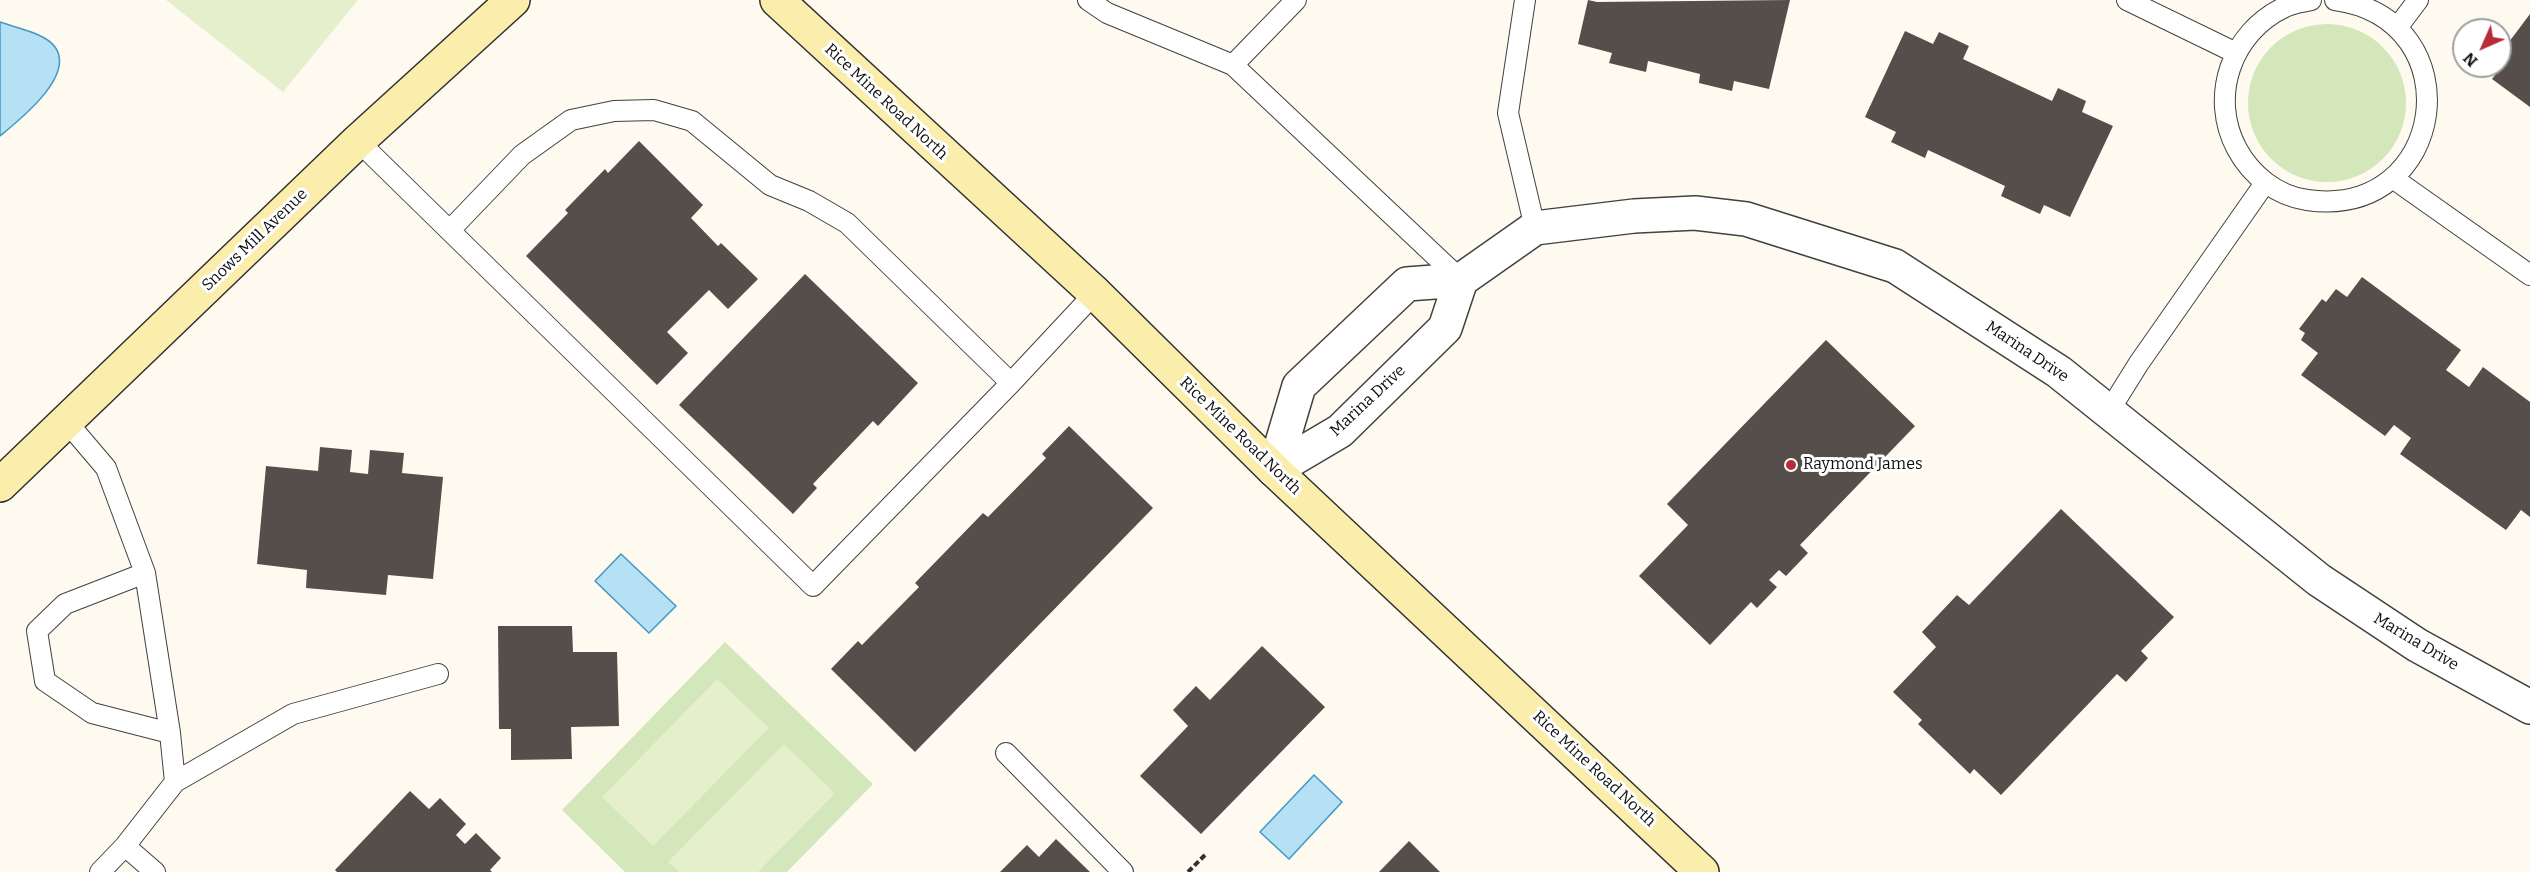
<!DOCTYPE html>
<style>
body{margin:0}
#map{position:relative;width:2530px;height:872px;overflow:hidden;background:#fefaef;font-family:Bitter,serif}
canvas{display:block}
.north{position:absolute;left:2452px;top:18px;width:60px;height:60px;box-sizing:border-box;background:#fff;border:2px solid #9f9f9f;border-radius:50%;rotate:225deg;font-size:16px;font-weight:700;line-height:24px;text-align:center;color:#0e0e0e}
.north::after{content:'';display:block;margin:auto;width:21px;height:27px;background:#b82c3a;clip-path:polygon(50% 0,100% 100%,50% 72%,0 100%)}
</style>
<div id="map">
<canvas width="2530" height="872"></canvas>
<div class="north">N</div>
</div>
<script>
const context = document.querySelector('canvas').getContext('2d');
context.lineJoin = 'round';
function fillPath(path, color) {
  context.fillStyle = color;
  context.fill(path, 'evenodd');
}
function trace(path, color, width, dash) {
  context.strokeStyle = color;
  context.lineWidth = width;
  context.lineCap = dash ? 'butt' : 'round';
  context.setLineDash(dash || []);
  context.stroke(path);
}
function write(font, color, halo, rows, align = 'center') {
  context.font = font + ' Bitter,serif';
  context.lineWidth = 6;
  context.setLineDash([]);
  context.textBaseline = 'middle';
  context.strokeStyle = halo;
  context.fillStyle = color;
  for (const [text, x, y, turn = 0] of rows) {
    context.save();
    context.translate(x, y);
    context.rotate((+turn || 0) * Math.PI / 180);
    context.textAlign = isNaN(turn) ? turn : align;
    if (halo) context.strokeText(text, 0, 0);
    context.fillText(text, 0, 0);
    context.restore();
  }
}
const green = new Path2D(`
 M2248 103a79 79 0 1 1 158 0a79 79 0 1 1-158 0Z
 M725,642l148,142 -86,88h-162l-63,-62z`);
const pitch = new Path2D(`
 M166,0h192l-75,92z
 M717,679l52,49 -116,118 -51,-49z
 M784,744l51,49 -77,79h-79l-11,-10z`);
const water = new Path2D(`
 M0,22c16,6 45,11 55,25 21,29 -37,74 -55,89z
 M621,554l55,52 -27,27 -54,-52z
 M1314,775l28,27 -53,57 -29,-27z`);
const building = new Path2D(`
 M1588,0l9,2 193,-2 -21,89 -35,-8 -2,10 -33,-8 1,-9 -52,-13 -2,11 -37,-9 3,-10 -34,-9z
 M2530,14v93l-38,-28 13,-17 -5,-3v-5z
 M1905,31l28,13 6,-12 30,14 -6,13 89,42 6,-13 28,13 -4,11 31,14 -43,91 -26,-12 -4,9 -39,-18 4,-10 -77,-36 -3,8 -34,-16 5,-10 -31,-15z
 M639,141l64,64 -12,13 27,28 3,-3 37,36 -30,30 -19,-19 -42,42 21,21 -31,32 -131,-129 42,-43 -3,-3 40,-41 3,4z
 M805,274l113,109 -40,43 -5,-5 -60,63 4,4 -24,26 -114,-109z
 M2362,277l99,73 -15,20 23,17 14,-20 47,35v115l-9,-7 -15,20 -106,-76 11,-16 -17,-13 -9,11 -84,-61 17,-22 -17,-13 4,-7 -6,-4 23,-30 4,3 10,-13 11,8z
 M1826,340l89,86 -115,119 8,8 -22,23 -7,-6 -10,10 8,7 -20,21 -6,-6 -41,43 -71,-69 49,-51 -21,-21z
 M1069,426l84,82 -238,244 -84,-83 27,-28 4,4 57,-58 -4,-4 68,-70 5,4 58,-59 -4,-4z
 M320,447l32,3 -2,22 18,2 2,-24 34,3 -2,20 41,4 -10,102 -45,-4 -2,20 -80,-7 1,-18 -50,-6 9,-98 52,5z
 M2061,509l113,108 -33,34 7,7 -22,24 -9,-8 -116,121 -27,-26 -4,5 -52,-50 4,-4 -29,-28 43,-45 -14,-15 35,-37 12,10z
 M498,626h74l1,26h44l2,74 -48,1 1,32 -61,1v-31h-12z
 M1262,646l63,61 -124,127 -61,-58 48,-50 -15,-16 23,-24 14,14z
 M410,791l19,18 11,-11 26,26 -10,11 9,9 11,-11 25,25 -11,12 2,2h-155l-2,-2z
 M1056,839l34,33h-90l27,-27 12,12z
 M1409,841l31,31h-61z`);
const path = new Path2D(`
 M1188,872l17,-17`);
const service = new Path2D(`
 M1088,0l19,13 126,52 228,215
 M1525,0l-17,113 27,115
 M2127,0l109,53
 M2311,0c-8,2 -19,3 -26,7 -54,25 -76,90 -48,142 14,26 40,47 70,51 141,20 167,-181 28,-200
 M2397,28l21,-28
 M1233,65l63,-65
 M358,141l455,445 198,-203 84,-90
 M2394,179l136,96
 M450,230l72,-75 49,-35 43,-9 40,-1 38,11 78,64 39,16 38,22 164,160
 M2109,411l30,-48 126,-180
 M66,421l40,47 39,105 25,160 5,49 -50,64 -25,26
 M145,573l-80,31 -28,27 8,50 47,32 78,20
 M1006,753l117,119
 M175,782l118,-68 145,-40
 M125,846l30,26`);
const minor = new Path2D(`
 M1274,470l25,-84 108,-102 54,-4 74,-52 99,-12 61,-3 51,6 149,47 164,106 260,208 98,65 113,62
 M1274,470l66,-39 105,-103 16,-48`);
const secondary = new Path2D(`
 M777,0l318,293 179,177 428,402
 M0,485l358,-344 155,-141`);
const markers = [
 [1791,465,6,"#b82c3a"]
];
const streetNames = [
 ["Rice Mine Road North",886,102,43],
 ["Snows Mill Avenue",255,240,-44],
 ["Marina Drive",2027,352,34],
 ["Marina Drive",1368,401,-43],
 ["Rice Mine Road North",1240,436,44],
 ["Marina Drive",2416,642,31],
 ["Rice Mine Road North",1594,769,43]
];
const poiNames = [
 ["Raymond James",1803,465]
];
fillPath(green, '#d4e7ba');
fillPath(pitch, '#e5efcc');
fillPath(water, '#b6e0f3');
trace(water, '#4098c7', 1.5);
fillPath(building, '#564e4b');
trace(service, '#414141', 22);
trace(minor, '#414141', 36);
trace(secondary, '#303030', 36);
trace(path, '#303030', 4, [6, 3]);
trace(service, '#fff', 20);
trace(minor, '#fff', 33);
trace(secondary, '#fbeead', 33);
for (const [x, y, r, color] of markers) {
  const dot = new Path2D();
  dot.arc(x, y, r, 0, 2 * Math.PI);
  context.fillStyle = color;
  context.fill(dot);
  trace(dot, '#fff', 2);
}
write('16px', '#0e0e0e', '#fff', streetNames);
write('16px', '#0e0e0e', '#fff', poiNames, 'left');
</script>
